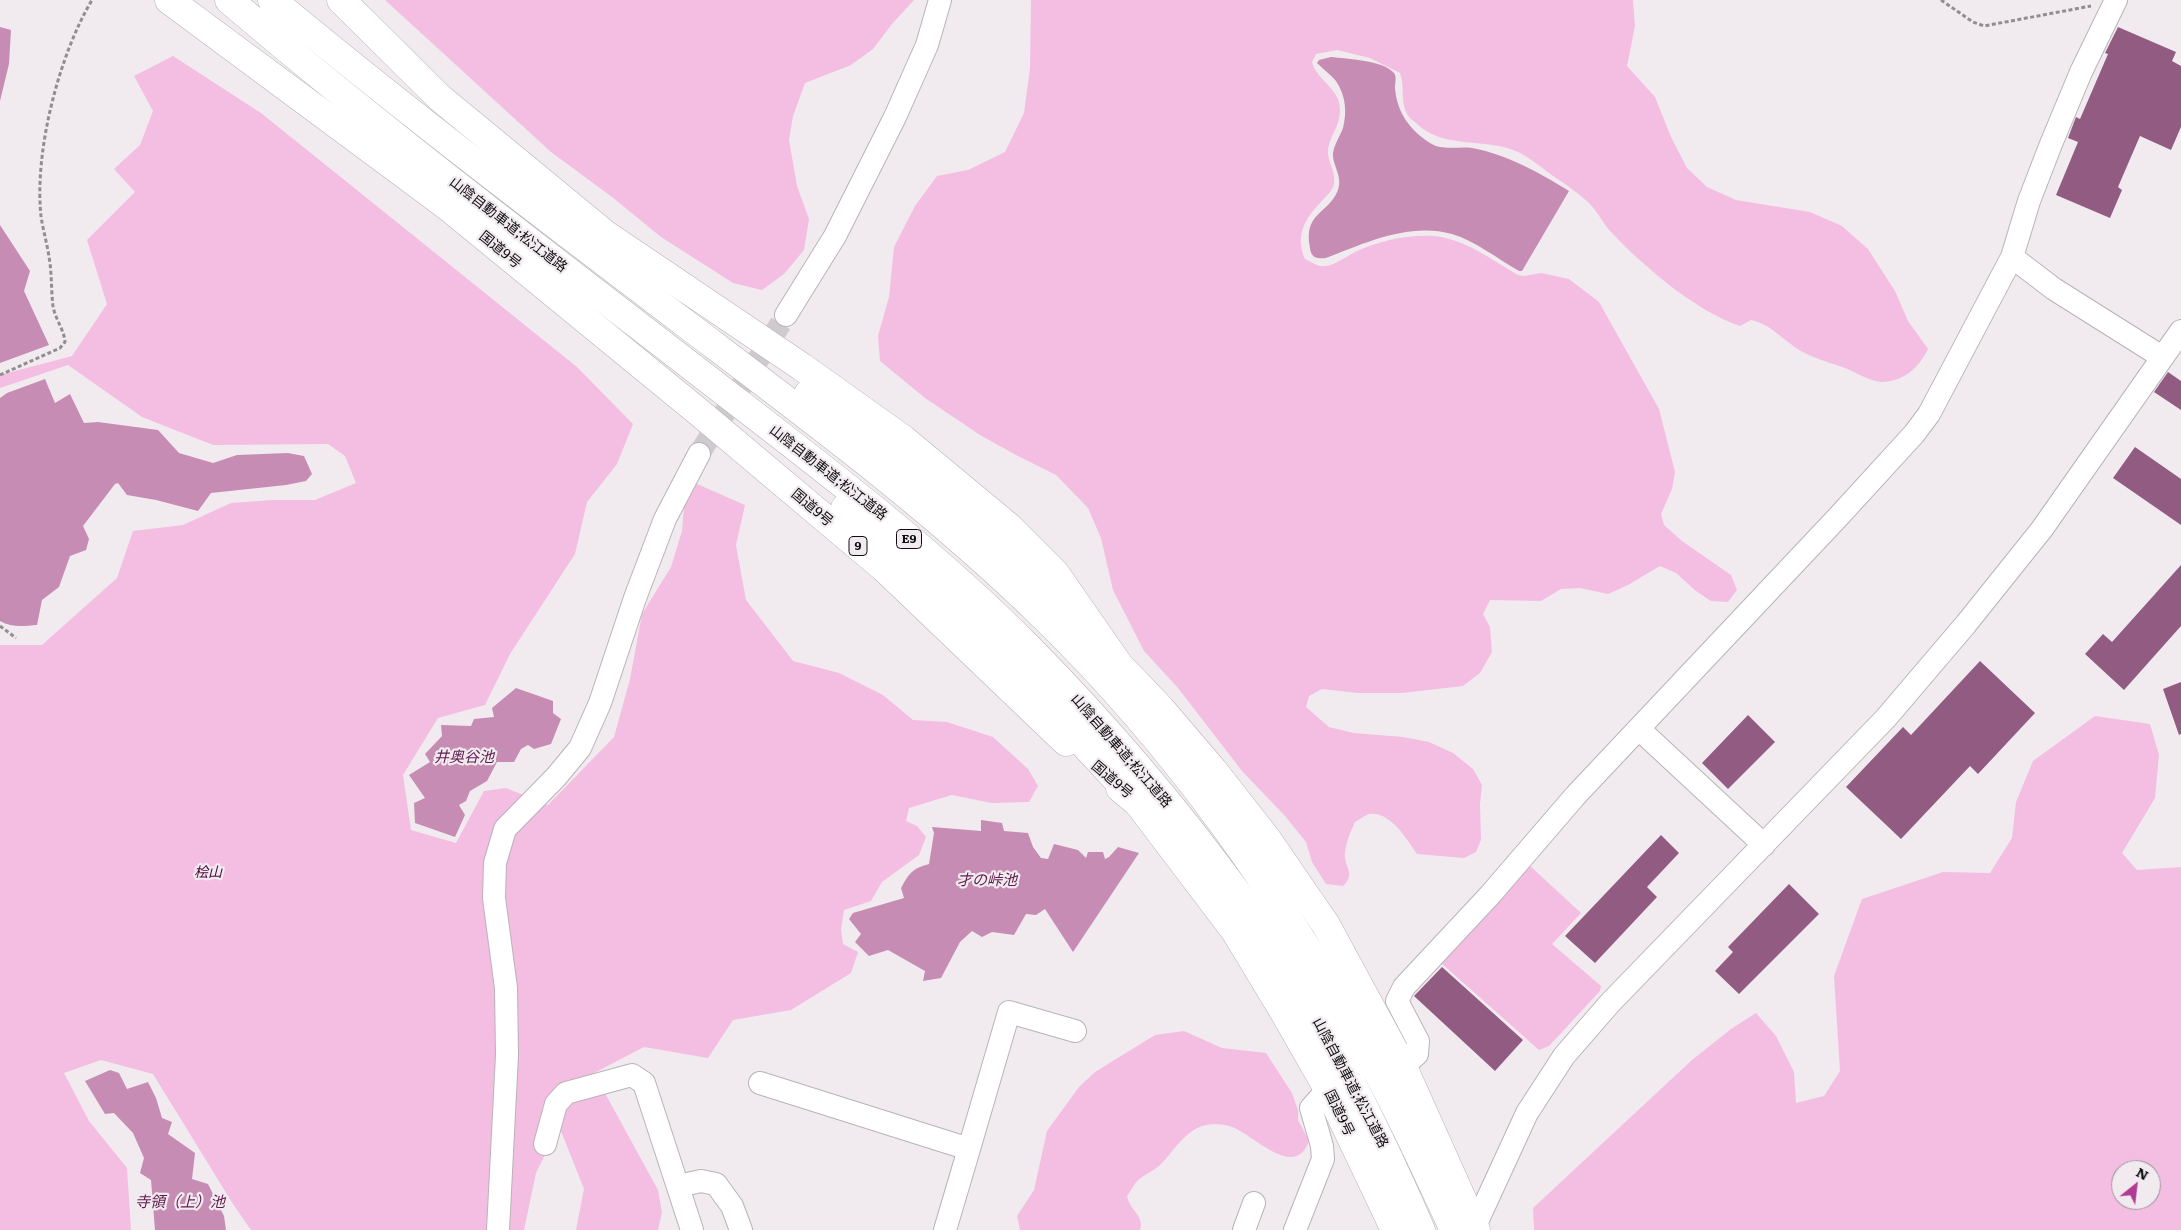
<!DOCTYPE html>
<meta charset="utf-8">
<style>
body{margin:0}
#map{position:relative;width:2181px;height:1230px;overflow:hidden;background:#f1ebef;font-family:Literata,serif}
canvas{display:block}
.north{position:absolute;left:2111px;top:1160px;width:50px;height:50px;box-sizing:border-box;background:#f1ebef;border:1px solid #979295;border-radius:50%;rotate:29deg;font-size:14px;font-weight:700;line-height:20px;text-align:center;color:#0f0d0e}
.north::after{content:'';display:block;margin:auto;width:18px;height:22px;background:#b03b93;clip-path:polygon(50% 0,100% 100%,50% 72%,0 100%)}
</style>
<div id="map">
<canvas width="2181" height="1230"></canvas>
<div class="north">N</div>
</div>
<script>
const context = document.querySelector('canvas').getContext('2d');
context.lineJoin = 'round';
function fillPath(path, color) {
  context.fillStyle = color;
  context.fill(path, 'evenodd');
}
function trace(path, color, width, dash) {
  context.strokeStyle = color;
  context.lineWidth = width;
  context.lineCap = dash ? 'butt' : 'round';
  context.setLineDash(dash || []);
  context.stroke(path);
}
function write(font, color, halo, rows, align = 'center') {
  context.font = font + ' Literata,"Noto Sans JP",serif';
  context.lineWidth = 4.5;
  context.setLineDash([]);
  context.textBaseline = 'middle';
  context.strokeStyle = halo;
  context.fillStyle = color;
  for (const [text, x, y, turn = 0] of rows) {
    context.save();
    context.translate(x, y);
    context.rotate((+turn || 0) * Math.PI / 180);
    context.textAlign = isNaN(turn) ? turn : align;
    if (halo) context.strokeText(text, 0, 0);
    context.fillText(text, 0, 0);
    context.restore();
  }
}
const green = new Path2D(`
 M385,0h529l-22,24 -19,25 -22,16 -46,18 -12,33 -4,24 8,46 12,33 -5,31 -20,24 -22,16 -29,-7 -72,-46 -49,-40 -61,-45z
 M1031,0h602l2,26 -8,40 28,31 16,40 16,31 20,19 29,13 74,12 32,14 26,23 27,42 13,30 20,28c-9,19 -25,33 -47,33 -11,-1 -26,-10 -36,-14 -13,-5 -27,-8 -40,-15 -19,-9 -33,-29 -54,-33l-11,6c-43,-14 -97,-60 -128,-93 -9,-9 -14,-21 -23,-30 -10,-9 -22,-18 -33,-25 -12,-8 -25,-20 -38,-26 -33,-15 -73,-2 -101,-28 -3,-3 -8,-6 -10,-10 -7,-13 -2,-28 -7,-41l-30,-15 -33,-8 -21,4 -4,8c4,15 20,23 26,37 8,25 -11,36 -10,55 1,10 8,18 6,30 -2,8 -8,12 -13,18 -17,17 -26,35 -16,57 5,2 10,6 15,7 12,2 25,-9 35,-14 23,-11 53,-18 79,-16 31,3 58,24 84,39l6,1 17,-3 28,6 30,23 60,107 16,63 -3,17 -11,25 3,11 18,16 49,34 6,15 -9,12 -17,-1 -15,-10 -20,-18 -16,-7 -32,19 -20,9 -28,-6 -19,1 -20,12 -51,-1 -7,14 7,13 2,25 -12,21 -17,13 -61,7h-44l-36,-4 -13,7 -3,11 23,20 25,6 49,4 26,5 24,11 20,16 9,16 -2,19 1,36 -5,12 -12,6 -47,-4c-10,-14 -26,-43 -48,-40 -4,1 -10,6 -14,8 -4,9 -9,20 -10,31 -2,14 12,20 -2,33l-17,-2 -14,-22 -6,-20 -21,-26 -43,-45 -64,-83 -34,-37 -31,-61 -12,-52 -13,-30 -32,-33 -40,-20 -36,-20 -55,-37 -45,-37 -2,-25 11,-39 5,-50 21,-41 22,-30 31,-6 37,-18 19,-39 6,-45z
 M173,56l88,57 316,254 56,57 -16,40 -30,38 -12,52 -65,100 -25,51 -47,13 -35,57 8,55 45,13 28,-52 22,-3 42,17 66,-68 16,-58 12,-65 29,-47 11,-36 3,-37 12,-10 48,21 -9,40 10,55 47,61 46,12 44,22 30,25 34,2 46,15 35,32 10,17 -9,16 -37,1 -40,-8 -43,13 -3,13 11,5 9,11 -7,18 -37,27 -11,19 -27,9 -3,20 2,14 15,8 -7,21 -60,37 -58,10 -25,38 -64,-11 -50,26 64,117 4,22 -4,18h-82l8,-41 -25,-63 -23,47 -12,57h-273l-18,-26 -80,-130 -52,-14 -37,13 25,48 38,47 4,62h-131v-585h42l75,-67 16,-47 50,-6 48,-22 42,-3h42l41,-17 -11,-27 -17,-12 -115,1 -71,-28 -74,-52 -68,23v-13l72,-19 35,-52 -20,-64 48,-48 -21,-23 26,-24 13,-34 -19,-35z
 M2095,716l55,8 9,31 -4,43 -33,55 15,17 44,-3v363h-647l-1,-22 159,-148 39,-31 25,-16 20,23 18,36 2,31 28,-7 16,-25 -6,-95 28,-77 81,-27 47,1 22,-35 4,-36 17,-41zM2121,1170h30v30h-30z
 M1528,864l53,49 -29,31 49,42 -1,5 -51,55 -10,4 -99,-88z
 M1184,1031l38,17 44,5 26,40 6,17v10l11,21c-15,41 -57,-9 -80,-15 -5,-2 -17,-2 -23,-1 -20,4 -32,26 -46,40 -6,6 -15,9 -22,15 -4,4 -7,11 -11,16 3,15 18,20 13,34h-120l-3,-14 17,-26 13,-59 32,-44 16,-15 60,-37z`);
const water = new Path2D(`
 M0,27l11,3 -2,34 -9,37z
 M1331,57c16,2 52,3 63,16 3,4 1,10 1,15 2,25 15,42 35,55 12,8 29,3 42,5 34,6 68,25 97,43l-47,80h-3c-21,-12 -44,-30 -67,-37 -43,-12 -87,9 -126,24 -9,1 -15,0 -16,-10 -7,-36 18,-33 28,-58 5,-14 -6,-25 -5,-37 1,-8 7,-17 10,-25 4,-16 3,-32 -7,-47 -5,-6 -13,-12 -19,-18l2,-3z
 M0,225l30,46 -6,20 25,54 -49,18z
 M45,379l10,24 15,-9 14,29 14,-1 60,8 21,23 34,10 24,-8 51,-2 16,3 8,18 -6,7 -20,4 -75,8 -13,18 -42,-11 -29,-5 -9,-12 -3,1 -32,42 6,13 -3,11 -16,6 -11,31 -17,13 -5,25c-13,1 -25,3 -37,-4v-223l7,-5z
 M516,688l37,13v12l8,6 -10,25 -17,5 -6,-4 -7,4 -7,13h-17l-10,19 -17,10 -4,10 -7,4 6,10 -10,22 -40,-14 -1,-20 11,-5 -16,-23 21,-13 -5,-8 17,-18 -1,-11 30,1 3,-7 20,-2 -2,-9z
 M981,820l21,3 2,8 24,2 5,14 8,11 7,1 6,-15 24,6 8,8 2,-6h15l2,7 4,-2 9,-10 21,6 -66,99 -28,-43 -9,6 -10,-1 -12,21 -22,-3 -10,5 -10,-6 -12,11 -19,36 -18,3 2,-10 -37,-21 -19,6 -14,-14 6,-8 -12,-15 4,-6 51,-15 -3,-10c9,-16 11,-19 28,-24l5,-31 -2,-6 49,4z
 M110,1070l9,3 8,16 21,-7 8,16 6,20 10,4 -4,12 27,19 -3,26 16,5 16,32 2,14h-71l-4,-50 -11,-7 4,-15 -11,-25 -19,-20 -9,1 -20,-33z`);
const building = new Path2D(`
 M2118,27l58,25 -4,9 9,5v61l-10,23 -31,-14 -22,51 4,3 -12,28 -54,-23 22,-53 -10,-4 8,-21 4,2 28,-65 -3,-1z
 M2168,372l13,9v29l-27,-18z
 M2135,447l46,32v46l-68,-47z
 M2181,565v61l-57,64 -39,-36 18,-20 9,8z
 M1980,661l55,52 -57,61 -8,-8 -69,73 -55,-52 57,-60 8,8z
 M2181,682v52l-2,1 -16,-46z
 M1748,715l27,27 -47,47 -26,-26z
 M1661,835l18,18 -32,34 10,10 -62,66 -30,-27z
 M1789,884l30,30 -80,80 -24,-23 18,-19 -5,-5z
 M1442,967l81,73 -28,31 -81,-75z`);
const minorTunnel = new Path2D(`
 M699,454l87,-139`);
const path = new Path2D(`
 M1941,0l32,22 11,4 107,-20
 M0,375l60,-27 5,-6c-1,-13 -10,-23 -12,-36 -2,-16 -1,-33 -4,-49 -2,-14 -6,-27 -8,-41 -7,-64 18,-161 51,-216
 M0,626l16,12`);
const minor = new Path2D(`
 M2012,257l42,32 108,68
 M786,315l49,-79 60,-119 32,-72 13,-45
 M1639,729l125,116
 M1403,1067l14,-13 1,-13 -21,-40 7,-14 86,-92 86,-100 263,-279 75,-82 15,-20 83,-157 17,-56 22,-57 30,-72 35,-72
 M760,1083l209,66 40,-137 66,19
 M545,1144l11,-40 10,-11 66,-18 12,8 48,147
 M678,1186l23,-5 15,3 16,22 9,24
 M1475,1226l52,-113 37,-57 46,-53 276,-285 80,-94 76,-95 139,-198
 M498,1230l9,-175 -1,-67 -12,-90 1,-35 10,-34 51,-52 24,-29 20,-45 35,-105 30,-79 34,-65
 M945,1230l24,-81
 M1244,1230l10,-27
 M1295,1230l28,-71 -1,-13 -11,-38 17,-19`);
const trunk = new Path2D(`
 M169,0l278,206 254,208 183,154 182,174
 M341,0l99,98 165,136 197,133 101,72 106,88 46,46 64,92 42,44 52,61 54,69 59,86 77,142 73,163
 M1120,788l18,15 97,128 49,81 44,77 67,141`);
const motorway = new Path2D(`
 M229,0c148,126 304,244 458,363 117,91 237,179 342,285 75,76 146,159 209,246 74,104 132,219 183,336
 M272,0c136,113 277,220 418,327 123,93 246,184 356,292 128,125 240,281 324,439 31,56 57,114 84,172
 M808,394l98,69 128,114 85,88
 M845,508c102,94 200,192 293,295`);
const shields = [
 [909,539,25],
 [858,546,18]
];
const shieldNames = [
 ["E9",909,539],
 ["9",858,546]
];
const streetNames = [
 ["山陰自動車道;松江道路",508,225,38],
 ["国道9号",500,250,39],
 ["山陰自動車道;松江道路",828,473,38],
 ["国道9号",812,508,40],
 ["山陰自動車道;松江道路",1121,751,49],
 ["国道9号",1112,780,40],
 ["山陰自動車道;松江道路",1350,1083,62],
 ["国道9号",1339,1113,64]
];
const parkNames = [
 ["桧山",208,873]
];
const waterNames = [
 ["井奥谷池",464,758],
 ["才の峠池",987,881],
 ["寺領（上）池",180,1203]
];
fillPath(green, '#f4bde2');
fillPath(water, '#c78cb4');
fillPath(building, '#925c82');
trace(minorTunnel, '#cfcacd', 22, [22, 11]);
trace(minor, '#b9b3b7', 24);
trace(trunk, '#b9b3b7', 29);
trace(motorway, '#b9b3b7', 29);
trace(path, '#918d90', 3, [4, 2.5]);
trace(minor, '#fff', 22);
trace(trunk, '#fff', 28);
trace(motorway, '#fff', 28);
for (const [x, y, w] of shields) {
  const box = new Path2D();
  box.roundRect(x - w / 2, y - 9.5, w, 19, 4);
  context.fillStyle = '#f1ebef';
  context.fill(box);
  trace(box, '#0f0d0e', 1);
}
write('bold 12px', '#0f0d0e', null, shieldNames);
write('14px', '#0f0d0e', '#f1ebef', streetNames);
write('italic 14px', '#4b043c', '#f1ebef', parkNames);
write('italic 15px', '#5e194d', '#f1ebef', waterNames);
</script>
